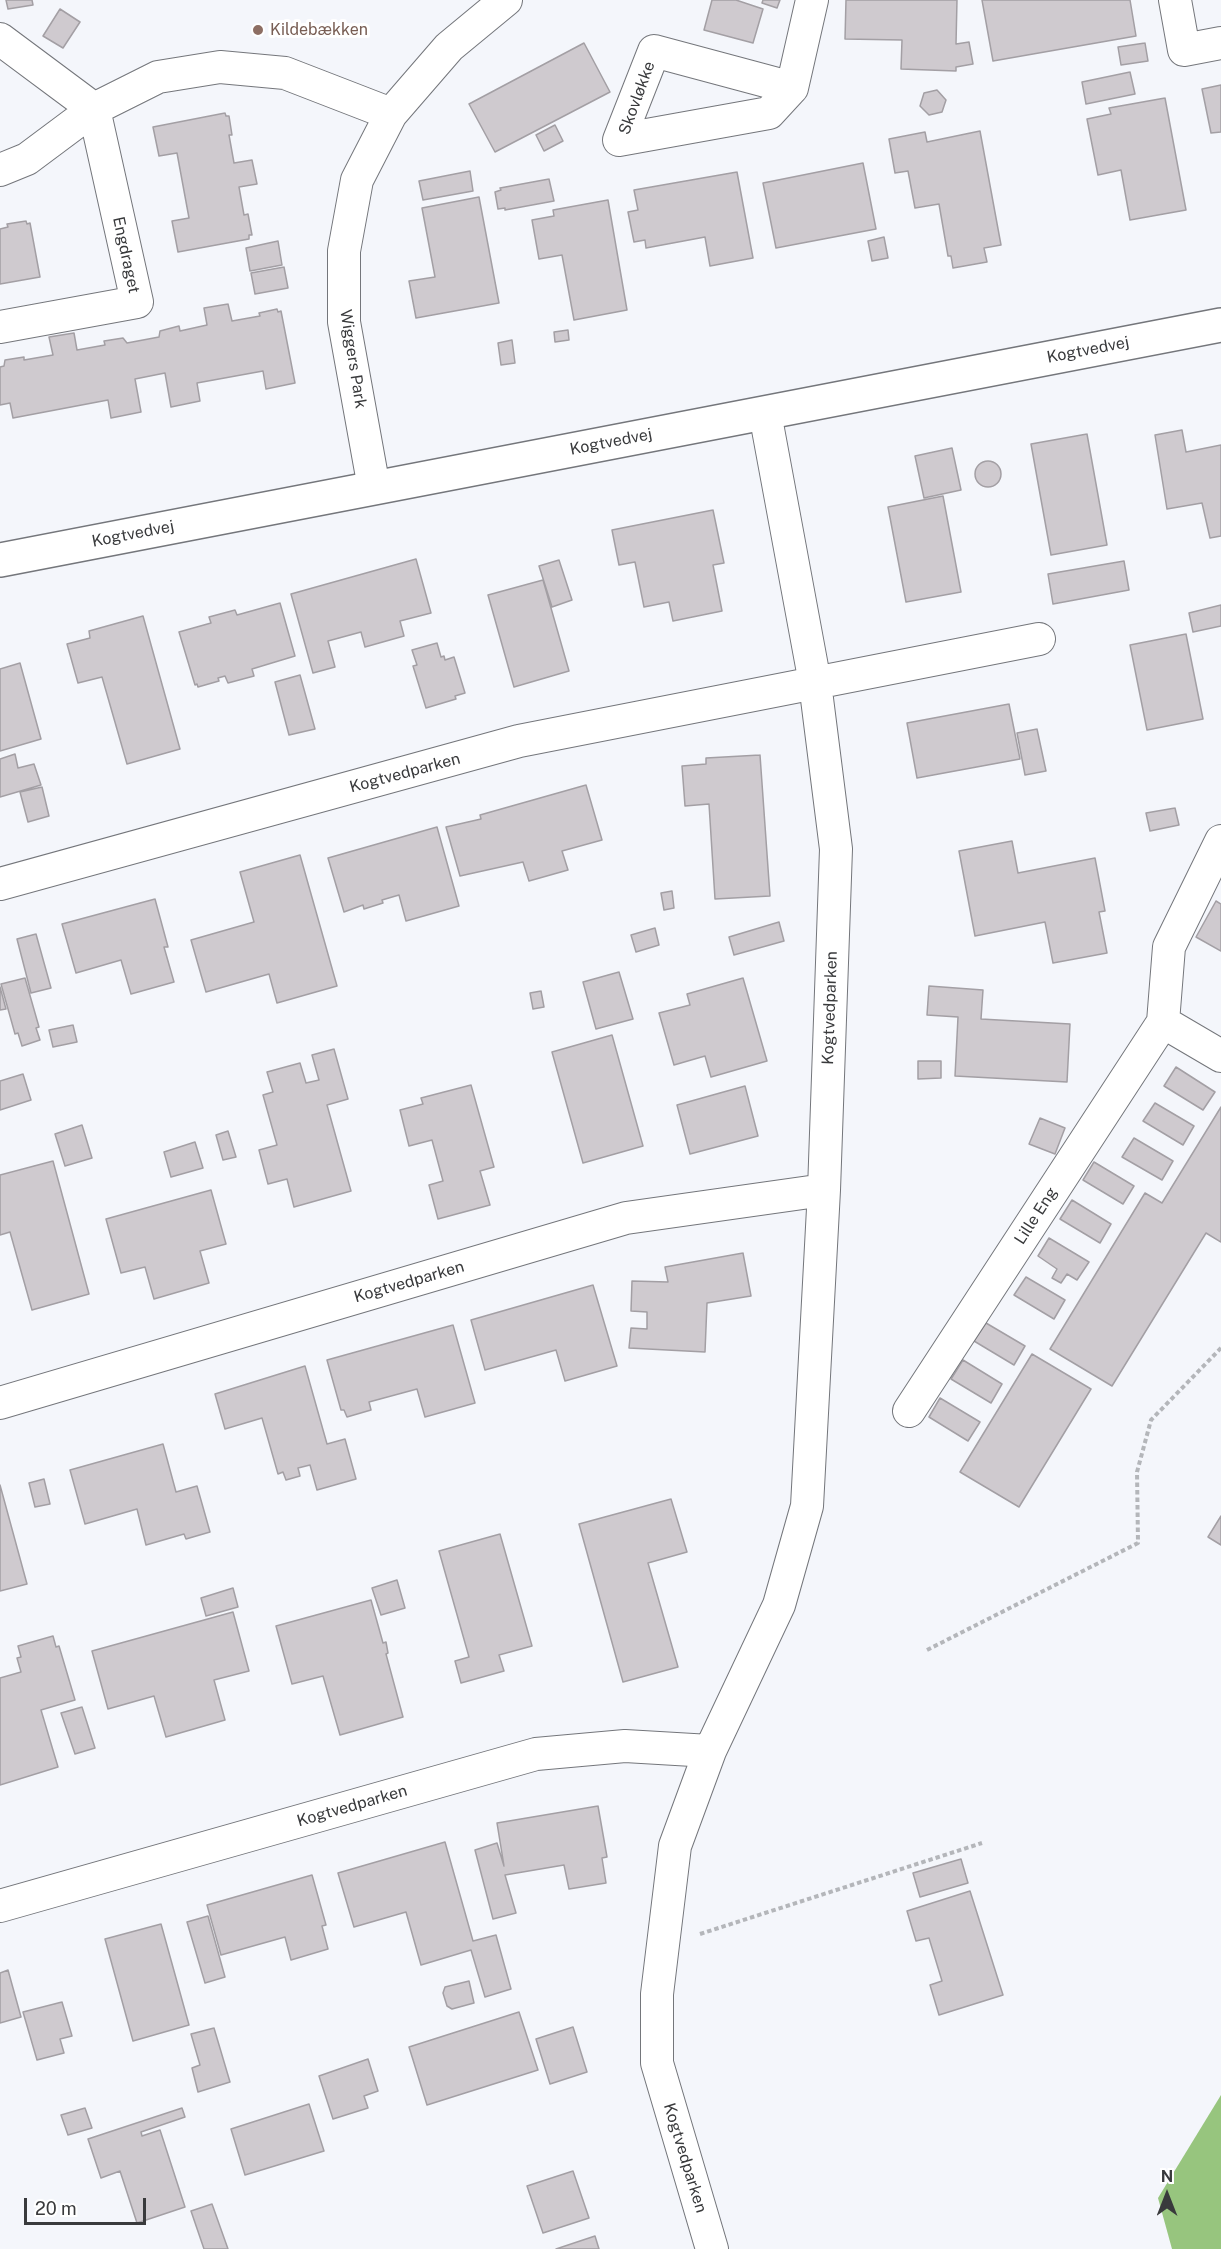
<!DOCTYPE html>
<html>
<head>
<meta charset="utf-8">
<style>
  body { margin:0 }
  #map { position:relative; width:1221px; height:2249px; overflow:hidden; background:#f4f6fb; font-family:"Public Sans",sans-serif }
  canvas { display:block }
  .north { position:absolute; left:1137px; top:2165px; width:60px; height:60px; -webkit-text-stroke:4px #fff; paint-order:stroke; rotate:0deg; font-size:16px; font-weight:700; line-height:24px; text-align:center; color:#393a3c }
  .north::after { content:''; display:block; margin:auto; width:21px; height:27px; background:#393a3c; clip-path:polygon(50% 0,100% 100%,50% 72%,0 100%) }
  .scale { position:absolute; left:24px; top:2198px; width:122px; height:27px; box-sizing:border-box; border:3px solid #393a3c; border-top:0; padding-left:8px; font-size:18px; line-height:21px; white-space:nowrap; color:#393a3c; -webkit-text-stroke:4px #fff; paint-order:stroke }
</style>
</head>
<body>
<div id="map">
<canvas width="1221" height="2249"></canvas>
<div class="north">N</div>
<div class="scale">20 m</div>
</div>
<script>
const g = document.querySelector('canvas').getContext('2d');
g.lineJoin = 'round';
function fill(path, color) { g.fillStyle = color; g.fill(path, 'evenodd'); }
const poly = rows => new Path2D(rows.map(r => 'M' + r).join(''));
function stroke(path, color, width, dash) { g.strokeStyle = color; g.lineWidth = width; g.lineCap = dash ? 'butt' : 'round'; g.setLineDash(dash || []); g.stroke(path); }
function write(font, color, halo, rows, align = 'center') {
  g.font = font + ' "Public Sans",sans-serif'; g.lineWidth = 6; g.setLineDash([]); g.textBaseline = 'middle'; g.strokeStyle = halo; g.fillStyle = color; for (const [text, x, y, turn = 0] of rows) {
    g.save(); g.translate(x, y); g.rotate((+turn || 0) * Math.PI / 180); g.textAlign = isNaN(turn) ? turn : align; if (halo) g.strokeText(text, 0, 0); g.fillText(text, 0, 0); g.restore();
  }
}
fill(poly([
  [1221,2095,1221,2249,1172,2249,1158,2198]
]), '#97c57e');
const building = poly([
  [6,0,32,0,33,5,8,9,6,0],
  [712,0,736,0,763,9,753,43,704,30,712,0],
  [763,0,780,0,777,8,762,3,763,0],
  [846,0,957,0,956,44,969,42,973,64,956,67,956,71,901,69,902,40,845,39,846,0],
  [982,0,1130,0,1136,36,993,61,982,0],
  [60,9,80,22,63,48,43,36,60,9],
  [584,43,610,92,495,152,469,104,584,43],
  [1145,43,1148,61,1121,65,1118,47,1145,43],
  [1130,72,1135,94,1086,104,1082,82,1130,72],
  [1221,85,1221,132,1211,133,1202,89,1221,85],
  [937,90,946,100,942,112,929,115,920,106,924,93,937,90],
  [1165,98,1186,210,1130,220,1121,170,1098,175,1087,119,1111,114,1109,108,1165,98],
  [225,113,226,116,229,116,232,135,229,135,234,163,252,160,257,184,239,187,244,215,248,214,252,235,249,235,249,239,178,252,172,221,189,218,177,153,159,156,153,127,225,113],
  [555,125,563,141,544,151,536,135,555,125],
  [980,131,1001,245,984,248,987,262,953,268,951,256,948,256,939,204,915,208,908,171,895,173,889,139,925,132,927,142,980,131],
  [863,163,876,229,776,248,763,183,863,163],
  [470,171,473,191,423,200,419,181,470,171],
  [737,172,753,258,710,266,705,237,646,248,645,240,634,242,628,212,638,210,634,190,737,172],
  [549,179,554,201,505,210,505,208,498,209,495,192,501,190,500,188,549,179],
  [479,197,499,303,416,318,409,281,435,277,422,208,479,197],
  [608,200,627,310,574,320,562,255,539,259,532,220,554,216,553,210,608,200],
  [26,221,27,224,30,223,40,277,0,284,0,229,8,227,7,224,26,221],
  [884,237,888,258,872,261,868,241,884,237],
  [278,241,282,265,250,271,246,248,278,241],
  [284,267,288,288,255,294,251,273,284,267],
  [228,304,232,321,260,316,259,313,277,309,278,312,281,311,295,383,266,389,263,371,197,383,200,401,171,407,165,373,135,379,141,412,111,418,108,400,13,418,10,403,0,405,0,367,4,366,5,360,24,357,24,360,53,355,49,337,74,333,77,350,105,345,104,341,123,338,127,343,159,337,160,331,179,326,180,331,207,325,204,308,228,304],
  [568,330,569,340,555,342,554,332,568,330],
  [512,340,515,363,501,365,498,343,512,340],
  [1182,430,1186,452,1221,445,1221,536,1210,538,1202,503,1167,509,1155,435,1182,430],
  [1087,434,1107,545,1051,555,1031,444,1087,434],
  [952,448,961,490,924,498,915,456,952,448],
  '975 474a13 13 0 1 1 26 0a13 13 0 1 1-26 0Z',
  [943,496,961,592,906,602,888,507,943,496],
  [713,510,724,563,713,565,722,611,673,621,669,602,644,607,635,562,619,565,612,530,713,510],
  [416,559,431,613,400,621,404,636,365,647,361,632,328,641,335,667,313,673,291,594,416,559],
  [559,560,572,600,552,607,539,566,559,560],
  [1124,561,1129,590,1053,604,1048,574,1124,561],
  [543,580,569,671,514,687,488,595,543,580],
  [280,603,295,656,252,669,254,676,228,683,225,676,218,678,219,681,198,687,197,684,195,685,179,632,211,623,209,617,235,610,237,615,280,603],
  [1221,605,1221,626,1193,632,1189,613,1221,605],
  [143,616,180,749,127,764,102,677,78,683,67,644,90,638,89,631,143,616],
  [1186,634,1203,719,1147,730,1130,645,1186,634],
  [437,643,441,657,444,656,445,660,454,657,465,693,455,696,456,699,426,708,413,666,417,665,412,650,437,643],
  [20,663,41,739,0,751,0,669,20,663],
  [300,675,315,729,289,735,275,682,300,675],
  [1009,704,1020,759,917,778,907,723,1009,704],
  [1037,729,1046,771,1025,775,1017,733,1037,729],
  [15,754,18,768,34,764,41,785,0,797,0,759,15,754],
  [760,755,770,896,715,899,709,804,685,806,682,766,706,764,706,758,760,755],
  [586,785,602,840,562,851,568,870,529,881,523,862,460,876,446,827,481,819,480,815,586,785],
  [42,787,49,816,28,822,20,792,42,787],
  [1175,808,1179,825,1150,831,1146,813,1175,808],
  [437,827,459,906,406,921,399,895,382,900,383,903,364,909,363,905,344,912,328,858,437,827],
  [1012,841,1018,873,1095,858,1105,911,1099,912,1107,953,1053,963,1045,922,975,936,959,851,1012,841],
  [300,855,337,986,277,1003,269,974,206,992,191,940,254,922,240,872,300,855],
  [672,891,674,908,664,910,661,893,672,891],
  [155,899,168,947,164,947,174,982,131,994,121,960,76,973,62,924,155,899],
  [1216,901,1221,904,1221,951,1196,937,1216,901],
  [779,922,784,941,734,955,729,937,779,922],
  [655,928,659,945,636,952,631,935,655,928],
  [36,934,51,988,31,993,17,939,36,934],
  [619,972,633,1019,596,1029,583,982,619,972],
  [25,978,39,1027,36,1028,40,1040,22,1046,18,1033,15,1034,1,984,25,978],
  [743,978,767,1061,711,1077,705,1056,674,1065,659,1013,690,1005,687,994,743,978],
  [929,986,983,990,981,1019,1070,1024,1067,1082,955,1076,958,1017,927,1015,929,986],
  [0,987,6,1009,0,1010,0,987],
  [541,991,544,1007,533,1009,530,993,541,991],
  [73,1025,77,1042,53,1047,49,1030,73,1025],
  [612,1035,643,1146,583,1163,552,1052,612,1035],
  [334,1049,348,1099,327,1105,351,1191,294,1207,287,1179,268,1184,259,1150,277,1145,263,1095,273,1092,267,1072,300,1063,306,1083,319,1080,312,1055,334,1049],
  [918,1061,941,1061,941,1078,918,1079,918,1061],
  [1176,1067,1215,1092,1203,1110,1164,1086,1176,1067],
  [23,1074,31,1100,0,1110,0,1081,23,1074],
  [471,1085,494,1167,480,1171,490,1205,438,1219,429,1185,443,1181,432,1140,409,1146,400,1110,423,1104,421,1098,471,1085],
  [745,1086,758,1136,690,1154,677,1105,745,1086],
  [1155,1103,1194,1126,1183,1145,1143,1121,1155,1103],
  [1221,1107,1221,1242,1206,1233,1112,1386,1050,1349,1145,1193,1162,1203,1221,1107],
  [1040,1118,1065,1128,1055,1154,1029,1144,1040,1118],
  [82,1125,92,1158,65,1166,55,1134,82,1125],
  [228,1131,236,1157,223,1160,216,1135,228,1131],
  [1134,1138,1173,1161,1162,1180,1122,1157,1134,1138],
  [195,1142,203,1168,171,1177,164,1152,195,1142],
  [53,1161,89,1294,32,1310,10,1232,0,1235,0,1175,53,1161],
  [1094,1162,1134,1186,1123,1204,1083,1180,1094,1162],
  [211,1190,226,1244,200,1251,209,1283,154,1299,145,1267,121,1273,106,1219,211,1190],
  [1072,1200,1111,1224,1100,1243,1060,1219,1072,1200],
  [1049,1238,1089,1262,1077,1280,1067,1274,1061,1283,1052,1278,1057,1269,1038,1256,1049,1238],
  [743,1253,751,1296,707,1303,705,1352,629,1348,631,1328,647,1329,647,1312,631,1311,632,1281,668,1282,665,1267,743,1253],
  [1026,1277,1065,1300,1054,1319,1014,1295,1026,1277],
  [593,1285,617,1366,565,1381,556,1350,485,1370,471,1320,593,1285],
  [986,1323,1025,1346,1014,1365,974,1341,986,1323],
  [453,1325,475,1403,425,1417,417,1389,369,1402,371,1410,347,1417,344,1410,341,1410,327,1360,453,1325],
  [1032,1354,1091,1389,1019,1507,960,1472,1032,1354],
  [963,1360,1002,1384,991,1403,951,1379,963,1360],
  [305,1366,327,1444,345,1439,356,1479,317,1490,310,1465,298,1468,300,1476,286,1480,283,1472,278,1474,262,1418,225,1429,215,1394,305,1366],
  [940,1398,980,1422,968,1441,929,1417,940,1398],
  [163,1444,176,1492,197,1486,210,1532,186,1539,184,1534,146,1545,137,1509,85,1524,70,1470,163,1444],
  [44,1479,50,1504,35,1507,29,1483,44,1479],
  [0,1485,27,1584,0,1591,0,1485],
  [671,1499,687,1552,648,1563,678,1667,623,1682,579,1524,671,1499],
  [1221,1516,1221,1545,1208,1537,1221,1516],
  [500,1534,532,1646,499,1655,504,1671,461,1683,455,1661,469,1657,439,1551,500,1534],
  [397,1580,405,1608,381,1615,372,1588,397,1580],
  [233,1588,238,1607,206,1616,201,1598,233,1588],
  [371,1600,383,1643,386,1642,388,1653,386,1654,403,1717,340,1735,323,1676,292,1684,276,1626,371,1600],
  [233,1612,249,1671,214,1680,225,1720,166,1737,154,1696,108,1709,92,1651,233,1612],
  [53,1636,56,1647,59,1646,75,1700,41,1710,58,1767,0,1785,0,1678,21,1672,17,1658,21,1657,18,1646,53,1636],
  [82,1707,95,1748,75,1754,61,1713,82,1707],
  [598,1806,607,1857,602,1858,606,1883,569,1889,564,1865,505,1875,516,1913,493,1919,475,1850,497,1843,504,1866,497,1823,598,1806],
  [445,1842,473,1941,496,1935,511,1989,485,1997,471,1950,421,1965,406,1912,354,1927,338,1873,445,1842],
  [961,1859,968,1883,920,1897,913,1873,961,1859],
  [312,1875,326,1925,322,1926,328,1949,291,1960,285,1937,221,1955,207,1905,312,1875],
  [970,1891,1003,1995,939,2015,930,1985,942,1981,929,1938,916,1941,907,1911,970,1891],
  [208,1916,225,1977,205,1983,187,1922,208,1916],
  [161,1924,189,2025,133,2041,105,1939,161,1924],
  [8,1970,21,2017,0,2023,0,1973,8,1970],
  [469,1981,474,2003,452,2009,447,2006,443,1993,445,1987,469,1981],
  [62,2002,72,2036,60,2039,64,2053,37,2060,23,2012,62,2002],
  [519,2012,538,2070,427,2105,409,2047,519,2012],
  [573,2027,587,2072,550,2084,536,2039,573,2027],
  [214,2028,230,2082,198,2092,192,2068,200,2065,191,2034,214,2028],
  [368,2059,378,2091,364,2096,368,2108,333,2119,319,2076,368,2059],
  [309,2104,324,2151,245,2175,231,2129,309,2104],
  [85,2108,92,2128,68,2135,61,2115,85,2108],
  [182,2108,185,2117,141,2132,142,2136,160,2130,185,2207,137,2223,120,2171,101,2178,88,2139,182,2108],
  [573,2171,589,2218,543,2233,527,2186,573,2171],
  [212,2204,228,2249,204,2249,191,2211,212,2204],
  [595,2236,599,2249,556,2249,595,2236]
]);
fill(building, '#cfcacf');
stroke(building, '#a39fa4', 1.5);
const street = poly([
  [1175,0,1184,50,1221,43],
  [0,39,94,109,137,302,0,327],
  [792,88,654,51,619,140,769,113,792,88,812,0],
  [0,170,27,159,94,109,158,77,220,67,285,73,391,114],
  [374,488,344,322,344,251,357,180,391,114,449,47,506,0],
  [0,884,519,741,1039,639],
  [1163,1022,1221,1056],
  [0,1403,626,1218,824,1190],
  [909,1411,1163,1022,1169,947,1221,841],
  [0,1906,536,1754,625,1746,710,1751],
  [712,2249,657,2063,657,1994,675,1846,710,1751,779,1605,807,1506,824,1190,836,849,815,683,765,413]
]);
const secondary = poly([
  [0,560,1221,325]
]);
stroke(street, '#74767b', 34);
stroke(secondary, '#74767b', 36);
stroke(poly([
  [927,1650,1138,1543,1137,1472,1151,1420,1221,1348],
  [700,1934,982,1843]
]), '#b4b6ba', 4, [4.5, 3]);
stroke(street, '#fff', 32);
stroke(secondary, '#fff', 33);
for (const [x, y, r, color] of [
  [258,30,6,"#8d6e63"]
]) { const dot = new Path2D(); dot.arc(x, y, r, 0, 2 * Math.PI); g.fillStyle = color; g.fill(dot); stroke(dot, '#fff', 2); }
write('16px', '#785e54', '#fff', [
  ["Kildebækken",270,30]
], 'left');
write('16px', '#393a3c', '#fff', [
  ["Skovløkke",637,98,-70],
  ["Engdraget",126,255,78],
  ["Kogtvedvej",1088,350,-11],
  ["Wiggers Park",353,359,81],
  ["Kogtvedvej",611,442,-11],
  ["Kogtvedvej",133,534,-11],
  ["Kogtvedparken",405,773,-15],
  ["Kogtvedparken",830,1008,-88],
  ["Lille Eng",1036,1216,-57],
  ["Kogtvedparken",409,1282,-16],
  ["Kogtvedparken",352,1806,-16],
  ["Kogtvedparken",685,2158,73]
]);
</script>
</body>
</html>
